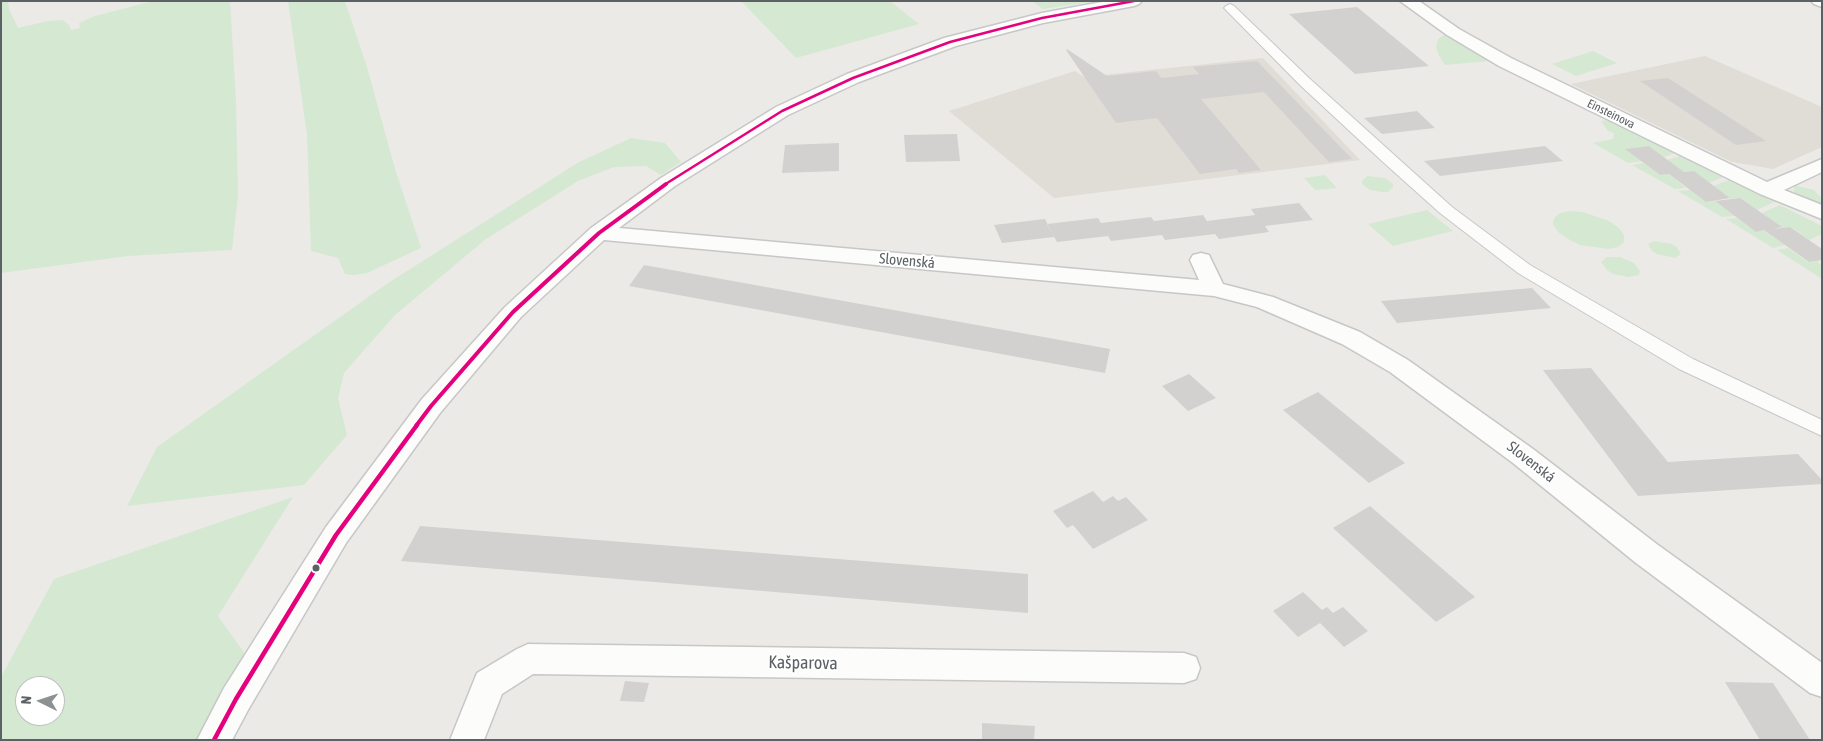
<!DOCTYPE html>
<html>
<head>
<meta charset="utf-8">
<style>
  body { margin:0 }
  #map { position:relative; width:1823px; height:741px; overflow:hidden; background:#eceae7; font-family:"Asap Condensed",sans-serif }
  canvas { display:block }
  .frame { position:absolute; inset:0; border:2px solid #5c6165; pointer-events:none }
  .north { position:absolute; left:15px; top:676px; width:50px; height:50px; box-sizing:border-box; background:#fff; border:1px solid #bec0c1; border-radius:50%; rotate:274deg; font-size:14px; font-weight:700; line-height:20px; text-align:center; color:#5c6165 }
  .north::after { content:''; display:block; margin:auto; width:18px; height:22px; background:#8e9192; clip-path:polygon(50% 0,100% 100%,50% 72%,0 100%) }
</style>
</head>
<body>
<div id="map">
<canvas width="1823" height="741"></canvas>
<div class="frame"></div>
<div class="north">N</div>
</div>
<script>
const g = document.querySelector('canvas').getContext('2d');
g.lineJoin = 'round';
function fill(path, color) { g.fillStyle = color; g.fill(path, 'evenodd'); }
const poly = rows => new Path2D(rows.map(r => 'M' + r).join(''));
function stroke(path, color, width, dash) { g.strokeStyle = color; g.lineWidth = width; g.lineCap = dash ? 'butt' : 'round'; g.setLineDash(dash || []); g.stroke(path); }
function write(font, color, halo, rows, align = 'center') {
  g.font = font + ' "Asap Condensed",sans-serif'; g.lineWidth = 4; g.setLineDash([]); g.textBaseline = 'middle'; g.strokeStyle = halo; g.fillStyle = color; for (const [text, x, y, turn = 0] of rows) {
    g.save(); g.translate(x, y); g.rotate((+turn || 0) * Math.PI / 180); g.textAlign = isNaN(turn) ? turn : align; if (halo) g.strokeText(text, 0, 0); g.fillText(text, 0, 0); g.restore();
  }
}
fill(poly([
  [1705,56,1822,107,1822,147,1773,169,1732,162,1571,84],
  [1263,58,1360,160,1054,198,949,111,1075,71,1084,77]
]), '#e0dcd6');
fill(poly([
  [1,1,8,1,9,9,18,28,48,21,63,20,69,25,71,30,80,28,79,23,95,16,153,1,230,1,236,101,238,195,232,250,128,256,1,273],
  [288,1,345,1,367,67,395,169,421,248,367,273,353,275,345,274,338,258,311,251,307,135],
  [741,1,890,1,919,24,796,58],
  [1032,1,1097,1,1043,9],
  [1445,34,1490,61,1445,65,1439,56,1436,47,1438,39],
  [1593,51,1617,63,1576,76,1552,64],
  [1609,120,1675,153,1664,157,1649,146,1626,149,1642,161,1628,163,1593,143,1613,139,1614,133,1608,131,1601,121],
  [631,138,665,143,681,162,661,175,646,166,614,167,578,181,486,239,395,315,344,373,338,398,347,435,304,485,127,506,157,447,388,283,579,162],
  [1680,156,1723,177,1709,183,1694,171,1684,172,1667,160],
  [1644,163,1660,175,1669,174,1686,188,1675,189,1632,165],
  [1325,175,1337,188,1315,190,1304,178],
  [1367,176,1385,178,1393,184,1393,187,1388,192,1382,192,1370,190,1362,184,1362,181],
  [1729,180,1774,202,1757,210,1740,198,1731,199,1713,186],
  [1794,185,1814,190,1822,199,1822,212,1802,201,1794,191],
  [1690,190,1706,202,1715,201,1735,216,1722,217,1678,191],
  [1780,205,1822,226,1822,234,1809,240,1791,227,1782,228,1762,213],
  [1427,210,1453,231,1393,246,1368,224],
  [1570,211,1583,212,1609,221,1619,228,1624,235,1624,242,1618,247,1608,249,1580,245,1568,239,1558,232,1553,224,1554,218,1560,213],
  [1737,218,1756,232,1764,230,1785,245,1773,248,1726,219],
  [1654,241,1672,244,1677,247,1681,254,1675,258,1657,254,1652,251,1648,244],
  [1788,248,1808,262,1817,261,1822,265,1822,279,1777,250],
  [1607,257,1620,257,1634,263,1640,271,1639,275,1628,277,1613,274,1607,270,1601,262],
  [293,497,218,616,245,654,197,740,1,740,1,677,54,579],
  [25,686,55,686,55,716,25,716]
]), '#d5e8d2');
fill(poly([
  [1357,7,1429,66,1355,74,1289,14],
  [1067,49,1107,76,1156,71,1161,78,1199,74,1193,67,1257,61,1352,159,1329,162,1264,92,1201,99,1261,170,1239,173,1236,169,1200,174,1157,118,1116,123,1066,50],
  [1668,78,1766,141,1736,145,1640,81],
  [1417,111,1435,128,1382,134,1364,118],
  [957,134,960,161,906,162,904,135],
  [839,143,839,171,782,173,785,145],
  [1545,146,1563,161,1440,176,1424,161],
  [1649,146,1684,172,1694,171,1730,198,1706,202,1669,174,1660,175,1625,149],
  [1740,198,1782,227,1773,229,1790,227,1822,249,1822,260,1809,262,1764,230,1756,232,1715,201],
  [1299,203,1313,220,1265,226,1269,232,1219,239,1215,234,1165,240,1162,235,1111,241,1108,236,1057,242,1047,224,1098,218,1108,235,1101,223,1151,217,1154,221,1203,215,1210,226,1207,221,1255,215,1251,209],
  [1045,219,1054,237,1002,243,994,225],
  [644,265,1110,349,1105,373,629,286],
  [1532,288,1551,308,1397,323,1381,301],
  [1591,368,1668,462,1798,454,1822,480,1822,484,1638,496,1543,370],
  [1189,374,1216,398,1188,411,1162,386],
  [1318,392,1405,463,1369,483,1283,410],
  [1093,491,1103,502,1113,496,1118,501,1126,497,1148,520,1093,549,1073,525,1067,528,1053,511],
  [1370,506,1475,597,1436,622,1333,528],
  [420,526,1028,574,1028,613,401,561],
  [1303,592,1322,610,1327,607,1333,613,1343,607,1368,631,1344,647,1320,623,1298,637,1273,611],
  [625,681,649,683,644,702,620,701],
  [1725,682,1773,683,1810,740,1760,740],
  [982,723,1035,726,1034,740,982,740]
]), '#d3d1cf');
const pedestrian = poly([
  [1230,4,1234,6,1310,79,1452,207,1530,265,1693,359,1822,420,1822,436,1679,369,1518,273,1440,213,1383,162,1300,85,1226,10,1224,8,1226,6,1230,4]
]);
const minor = poly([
  [1107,1,1142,1,1139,4,1134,6,1043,23,956,46,859,82,788,115,675,186,619,228,1199,280,1190,260,1193,255,1201,253,1209,255,1223,284,1273,297,1360,332,1408,360,1533,449,1658,545,1822,663,1822,697,1810,693,1636,563,1513,463,1390,372,1342,344,1257,307,1214,296,604,240,521,317,440,413,346,543,248,710,232,740,197,740,224,688,326,527,422,399,505,307,591,228,661,178,776,107,847,74,944,38,1042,13,1107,1],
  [1400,1,1419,1,1459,29,1511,58,1767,182,1822,159,1822,172,1784,190,1822,205,1822,219,1760,194,1499,66,1447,35,1400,1],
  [1811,1,1822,1,1822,7,1814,4,1811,1],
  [528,644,1184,653,1196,657,1200,668,1196,679,1184,683,533,674,502,694,484,740,450,740,477,673,517,649,528,644]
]);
stroke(pedestrian, '#c7c7c8', 2);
stroke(minor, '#c7c7c8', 3);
fill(pedestrian, '#fcfcfb');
fill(minor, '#fcfcfb');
stroke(poly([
  [664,185,782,111,853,78,950,42,1042,18,1134,1]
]), '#e5007d', 2.5);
stroke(poly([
  [416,426,431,406,513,312,599,233,666,184]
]), '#e5007d', 4);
stroke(poly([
  [214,740,236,699,336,535,417,425]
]), '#e5007d', 4.5);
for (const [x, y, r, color] of [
  [316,568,4.5,"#5c6165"]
]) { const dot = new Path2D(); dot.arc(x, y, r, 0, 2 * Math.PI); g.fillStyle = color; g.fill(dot); stroke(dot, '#fff', 2); }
write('12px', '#5c6165', '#fff', [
  ["Einsteinova",1611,114,26]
]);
write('15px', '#5c6165', '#fff', [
  ["Slovenská",907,261,5],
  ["Slovenská",1531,462,38]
]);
write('18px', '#5c6165', '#fff', [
  ["Kašparova",803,663,1]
]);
</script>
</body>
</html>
